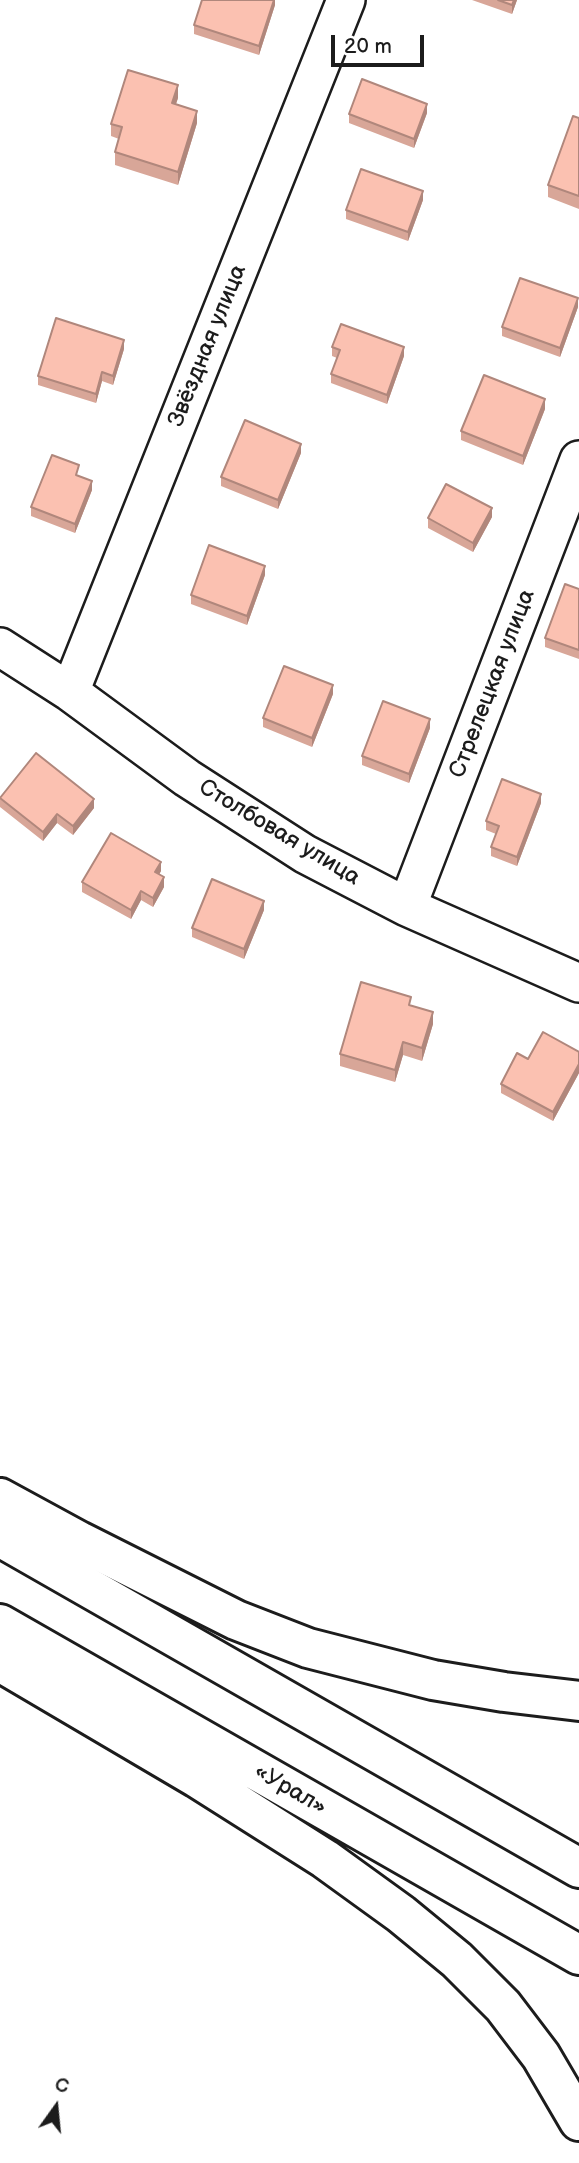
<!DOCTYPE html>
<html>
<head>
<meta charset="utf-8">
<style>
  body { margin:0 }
  #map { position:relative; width:579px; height:2163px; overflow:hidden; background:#fff; font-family:"Balsamiq Sans",sans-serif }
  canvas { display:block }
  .north { position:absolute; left:21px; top:2072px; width:70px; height:70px; -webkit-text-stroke:5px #fff; paint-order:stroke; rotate:15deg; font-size:19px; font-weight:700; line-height:28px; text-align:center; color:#1c1c1c }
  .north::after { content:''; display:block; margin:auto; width:24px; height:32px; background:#1c1c1c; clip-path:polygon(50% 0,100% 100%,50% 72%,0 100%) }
  .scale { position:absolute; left:331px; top:35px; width:93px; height:32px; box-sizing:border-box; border:4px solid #1c1c1c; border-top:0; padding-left:9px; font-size:21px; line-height:24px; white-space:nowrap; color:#1c1c1c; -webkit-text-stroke:5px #fff; paint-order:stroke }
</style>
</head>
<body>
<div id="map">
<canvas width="579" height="2163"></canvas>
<div class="north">С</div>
<div class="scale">20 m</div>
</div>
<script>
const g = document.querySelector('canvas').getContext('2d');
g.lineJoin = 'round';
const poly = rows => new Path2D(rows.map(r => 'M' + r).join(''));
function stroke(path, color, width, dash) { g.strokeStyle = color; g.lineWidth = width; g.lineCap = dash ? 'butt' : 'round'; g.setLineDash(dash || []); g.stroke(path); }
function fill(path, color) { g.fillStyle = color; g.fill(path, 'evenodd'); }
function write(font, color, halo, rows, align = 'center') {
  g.font = font + ' "Balsamiq Sans",sans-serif'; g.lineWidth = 5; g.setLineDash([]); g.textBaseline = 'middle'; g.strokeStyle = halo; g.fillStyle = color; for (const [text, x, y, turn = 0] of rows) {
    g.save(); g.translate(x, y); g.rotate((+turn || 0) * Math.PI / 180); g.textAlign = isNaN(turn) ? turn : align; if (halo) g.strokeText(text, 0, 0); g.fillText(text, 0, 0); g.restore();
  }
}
const minor = poly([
  [0,647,70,692,187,778,305,854,407,907,579,983],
  [70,692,346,0],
  [407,907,579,460]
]);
const primary = poly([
  [0,1498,79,1541,236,1620,308,1648,433,1680,504,1692,579,1701]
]);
const trunk = poly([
  [0,1537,579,1868],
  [0,1624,579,1955],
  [0,1662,197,1778,325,1859,401,1914,457,1960,503,2006,541,2056,579,2121]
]);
stroke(minor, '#1c1c1c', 42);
stroke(primary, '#1c1c1c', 44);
stroke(trunk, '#1c1c1c', 44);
stroke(minor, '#fff', 37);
stroke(primary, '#fff', 38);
stroke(trunk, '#fff', 38);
fill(poly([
  [275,0,275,5,259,55,194,34,194,25],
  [472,0,517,0,512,14],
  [178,98,176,104,197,123,178,185,115,165,115,152,119,139,111,136,111,124],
  [427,113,414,148,349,123,349,114],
  [579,118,579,209,548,197,548,185],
  [423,200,408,241,346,219,346,210],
  [578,307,560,357,502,336,502,327],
  [332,347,404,356,387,404,331,383,331,374,337,358,332,356],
  [124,349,113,385,102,381,96,403,38,385,38,376],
  [545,409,523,465,461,440,461,431],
  [301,453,278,509,221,486,221,477],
  [79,475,79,476,92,490,75,533,31,516,31,507],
  [492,517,473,552,428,528,428,518],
  [265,575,247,625,191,604,191,595],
  [579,589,579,659,545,647,545,638],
  [333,694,312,747,263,727,263,718],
  [430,728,409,783,362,765,362,756],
  [0,798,94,808,73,835,57,823,43,841,0,807],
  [541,803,517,866,491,856,491,847,496,834,486,830,486,821],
  [161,871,159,875,164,887,153,907,141,900,131,919,82,892,82,882],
  [264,910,244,959,192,937,192,928],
  [411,1006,433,1024,422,1061,403,1055,395,1082,340,1066,340,1054],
  [579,1052,579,1073,553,1121,501,1093,501,1084,528,1059]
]), '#d8a698');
fill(poly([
  [274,0,275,0,275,5,259,55,259,46],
  [514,0,517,0,512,14,512,5],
  [178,85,178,98,172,115,172,103],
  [427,104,427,113,414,148,414,139],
  [197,111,197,123,178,185,178,172],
  [423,191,423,200,408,241,408,232],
  [578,298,578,307,560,357,560,348],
  [124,340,124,349,113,385,113,376],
  [404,347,404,356,387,404,387,395],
  [102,372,102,381,96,403,96,394],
  [545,399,545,409,523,465,523,456],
  [301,444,301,453,278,509,278,500],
  [92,481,92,490,75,533,75,524],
  [492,508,492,517,473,552,473,543],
  [265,566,265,575,247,625,247,616],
  [333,685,333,694,312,747,312,738],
  [430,719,430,728,409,783,409,774],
  [541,794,541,803,517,866,517,857],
  [94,799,94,808,73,835,73,826],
  [57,814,57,823,43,841,43,832],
  [161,862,161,871,155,881,155,872],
  [164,877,164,887,153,907,153,898],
  [141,891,141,900,131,919,131,910],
  [264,901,264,910,244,959,244,949],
  [433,1012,433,1024,422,1061,422,1048],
  [403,1042,403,1055,395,1082,395,1070],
  [579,1064,579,1073,553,1121,553,1112]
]), '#b0877c');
const building = poly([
  [202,0,274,0,259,46,194,25,202,0],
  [498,0,514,0,512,5,498,0],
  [128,70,178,85,172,103,197,111,178,172,115,152,122,127,111,124,128,70],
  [362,79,427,104,414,139,349,114,362,79],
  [573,116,579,118,579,196,548,185,573,116],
  [361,169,423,191,408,232,346,210,361,169],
  [520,278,578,298,560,348,502,327,520,278],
  [56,318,124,340,113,376,102,372,96,394,38,376,56,318],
  [341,324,404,347,387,395,331,374,340,350,332,347,341,324],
  [484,375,545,399,523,456,461,431,484,375],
  [245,420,301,444,278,500,221,477,245,420],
  [52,455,79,465,76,475,92,481,75,524,31,507,52,455],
  [446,484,492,508,473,543,428,518,446,484],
  [209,545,265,566,247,616,191,595,209,545],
  [565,584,579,589,579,650,545,638,565,584],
  [284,666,333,685,312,738,263,718,284,666],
  [383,701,430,719,409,774,362,756,383,701],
  [36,753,94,799,73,826,57,814,43,832,0,798,36,753],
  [502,779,541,794,517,857,491,847,499,826,486,821,502,779],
  [111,833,161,862,155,872,164,877,153,898,141,891,131,910,82,882,111,833],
  [212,879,264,901,244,949,192,928,212,879],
  [361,982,411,997,409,1005,433,1012,422,1048,403,1042,395,1070,340,1054,361,982],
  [543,1032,579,1052,579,1064,553,1112,501,1084,517,1053,528,1059,543,1032]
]);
fill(building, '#fbc1b1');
stroke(building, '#b0877c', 2);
write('23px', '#1c1c1c', '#fff', [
  ["Звёздная улица",208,346,-68],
  ["Стрелецкая улица",493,684,-69],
  ["Столбовая улица",279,833,31],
  ["«Урал»",290,1790,30]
]);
</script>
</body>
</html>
